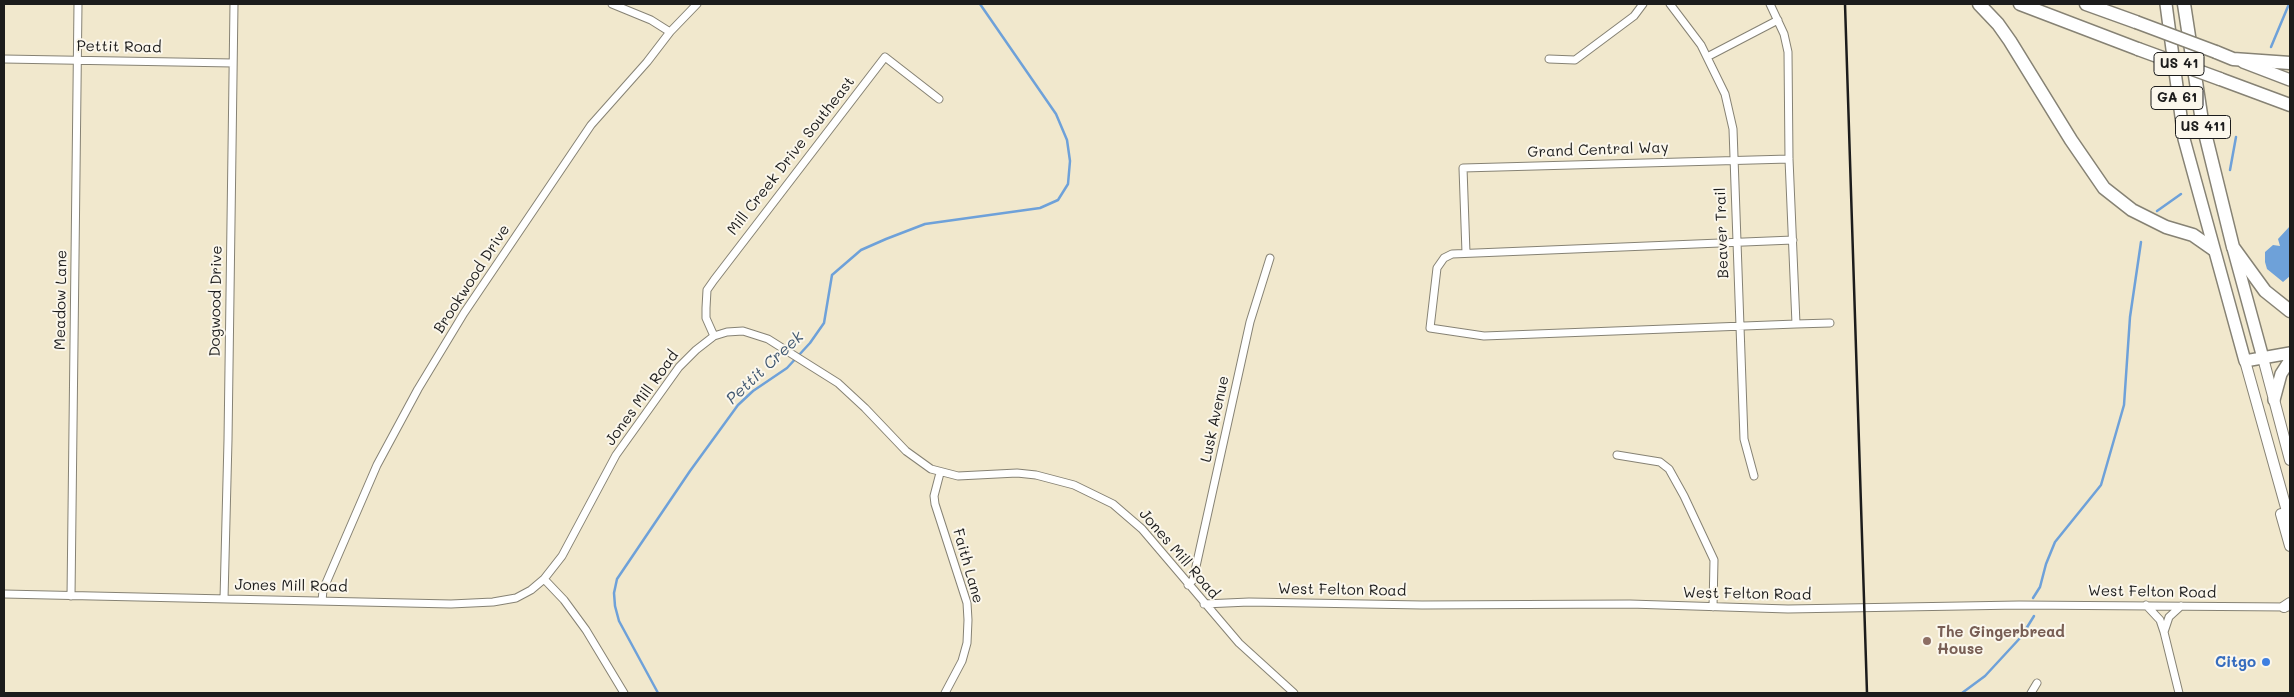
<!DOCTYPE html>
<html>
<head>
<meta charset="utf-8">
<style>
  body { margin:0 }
  #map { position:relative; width:2294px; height:697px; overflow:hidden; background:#f1e8cd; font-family:Mali,sans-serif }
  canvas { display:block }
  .frame { position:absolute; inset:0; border:5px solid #1c1c1c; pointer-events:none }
</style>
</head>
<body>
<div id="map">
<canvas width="2294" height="697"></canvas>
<div class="frame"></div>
</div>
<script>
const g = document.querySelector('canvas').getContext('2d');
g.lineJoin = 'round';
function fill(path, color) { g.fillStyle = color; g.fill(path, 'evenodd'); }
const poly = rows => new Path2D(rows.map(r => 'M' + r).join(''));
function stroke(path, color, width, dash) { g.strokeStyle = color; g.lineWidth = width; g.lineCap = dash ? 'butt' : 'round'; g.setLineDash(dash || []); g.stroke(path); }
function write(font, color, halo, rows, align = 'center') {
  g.font = font + ' Mali,sans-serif'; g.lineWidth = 4; g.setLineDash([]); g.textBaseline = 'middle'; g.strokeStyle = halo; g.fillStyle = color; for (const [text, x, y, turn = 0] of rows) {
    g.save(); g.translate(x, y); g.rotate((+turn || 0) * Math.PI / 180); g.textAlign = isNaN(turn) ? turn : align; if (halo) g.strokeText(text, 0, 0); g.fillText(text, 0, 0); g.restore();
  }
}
fill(poly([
  [2290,226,2290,276,2283,282,2267,269,2265,262,2265,252,2273,245,2280,246,2278,239]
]), '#6ea1d9');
stroke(poly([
  [2271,47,2289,4],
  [2230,170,2236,137],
  [2157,211,2181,194],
  [2033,598,2040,587,2046,564,2055,542,2101,485,2124,405,2130,317,2141,242],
  [658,693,619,621,615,606,614,593,617,579,690,471,738,405,753,391,787,368,810,343,824,323,832,275,861,250,886,239,925,224,1040,208,1058,200,1068,184,1070,161,1067,140,1056,114,980,4],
  [1962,693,1985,676,2021,637,2034,616]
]), '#6ea1d9', 2.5);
const street = poly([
  [612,4,651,20,670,32],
  [1670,4,1701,45,1725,94,1733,129,1744,439,1754,476],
  [1770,4,1784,34,1788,52,1789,159,1796,324,1484,336,1430,328,1437,268,1444,258,1452,254,1793,240],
  [1707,57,1778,20],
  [4,59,233,63],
  [1549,59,1575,60,1634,16,1643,4],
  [1466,253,1463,168,1789,159],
  [1796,324,1830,323],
  [714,336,706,318,706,308,707,290,714,280,885,57,939,99],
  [1617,455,1660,462,1669,469,1684,496,1714,560,1713,607],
  [940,473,934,496,935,504,967,603,968,620,967,643,962,661,945,693],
  [544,579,564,600,586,630,624,693],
  [1188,585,1193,580,1250,322,1270,258],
  [4,594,451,604,493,602,516,598,531,590,544,579,562,556,616,455,679,367,696,350,714,336,727,332,743,331,768,339,838,383,865,408,906,451,931,469,958,476,1017,473,1036,475,1074,485,1113,504,1142,529,1239,643,1294,693],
  [71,596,78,4],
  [224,599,228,440,234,4],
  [322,601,323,590,377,465,418,389,464,313,591,125,647,62,670,32,697,4],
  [1204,604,1249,602,1422,605,1630,604,1788,609,2019,605,2288,607],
  [2146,605,2160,620,2164,632,2169,617,2181,606],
  [2164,632,2179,693],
  [2031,693,2037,683]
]);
const secondary = poly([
  [2263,358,2290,460],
  [2245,361,2290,522],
  [2281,514,2290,546],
  [2284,607,2290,603]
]);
const primary = poly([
  [2166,4,2184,139,2245,361,2290,353],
  [2243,62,2290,80],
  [2233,248,2263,358],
  [2274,400,2281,374,2290,360]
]);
const highway = poly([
  [1979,4,1998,24,2010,41,2071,140,2104,188,2132,210,2166,227,2193,235,2213,249],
  [2020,4,2138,49],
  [2086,4,2136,22],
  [2184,4,2202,121,2233,247,2265,291,2290,311],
  [2216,52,2233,59,2290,63],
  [2220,79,2290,105]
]);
stroke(street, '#868274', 9);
stroke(secondary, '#868274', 12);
stroke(primary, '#868274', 14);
stroke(highway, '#868274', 15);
stroke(street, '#fff', 7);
stroke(secondary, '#fff', 10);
stroke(primary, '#fff', 11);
stroke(highway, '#fff', 12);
stroke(poly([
  [1845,4,1867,693]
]), '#1c1c1c', 2.5);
const highwayBridge = poly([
  [2136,22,2216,52],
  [2138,49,2220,79]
]);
stroke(highwayBridge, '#868274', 15, []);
stroke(highwayBridge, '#fff', 12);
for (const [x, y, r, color] of [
  [1927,641,5,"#8d6e63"],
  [2266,662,5,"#3f7fe0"]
]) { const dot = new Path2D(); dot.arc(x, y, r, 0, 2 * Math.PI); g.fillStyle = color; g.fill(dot); stroke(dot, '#fbf7ec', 2); }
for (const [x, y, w] of [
  [2179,64,50],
  [2177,98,52],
  [2203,127,55]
]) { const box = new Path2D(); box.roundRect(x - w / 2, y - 11.5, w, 23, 4); g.fillStyle = '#fbf7ec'; g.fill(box); stroke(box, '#1c1c1c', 1); }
write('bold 14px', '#1c1c1c', null, [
  ["US 41",2179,64],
  ["GA 61",2177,98],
  ["US 411",2203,127]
]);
write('15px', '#1c1c1c', '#fbf7ec', [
  ["Pettit Road",119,47,1],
  ["Grand Central Way",1598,150,-2],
  ["Mill Creek Drive Southeast",791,156,-52],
  ["Beaver Trail",1722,233,-92],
  ["Brookwood Drive",472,279,-57],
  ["Meadow Lane",61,300,-89],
  ["Dogwood Drive",216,301,-89],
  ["Jones Mill Road",642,398,-54],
  ["Lusk Avenue",1215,419,-78],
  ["Jones Mill Road",1179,554,49],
  ["Faith Lane",968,566,74],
  ["Jones Mill Road",291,586,1],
  ["West Felton Road",1342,590,1],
  ["West Felton Road",2152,592,1],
  ["West Felton Road",1747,594,1]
]);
write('bold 15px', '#785e54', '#fbf7ec', [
  ["The Gingerbread",1937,632],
  ["House",1937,649]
], 'left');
write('bold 15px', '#366cbe', '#fbf7ec', [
  ["Citgo",2256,662]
], 'right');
write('italic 16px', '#415871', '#fbf7ec', [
  ["Pettit Creek",765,368,-43]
]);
</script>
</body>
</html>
